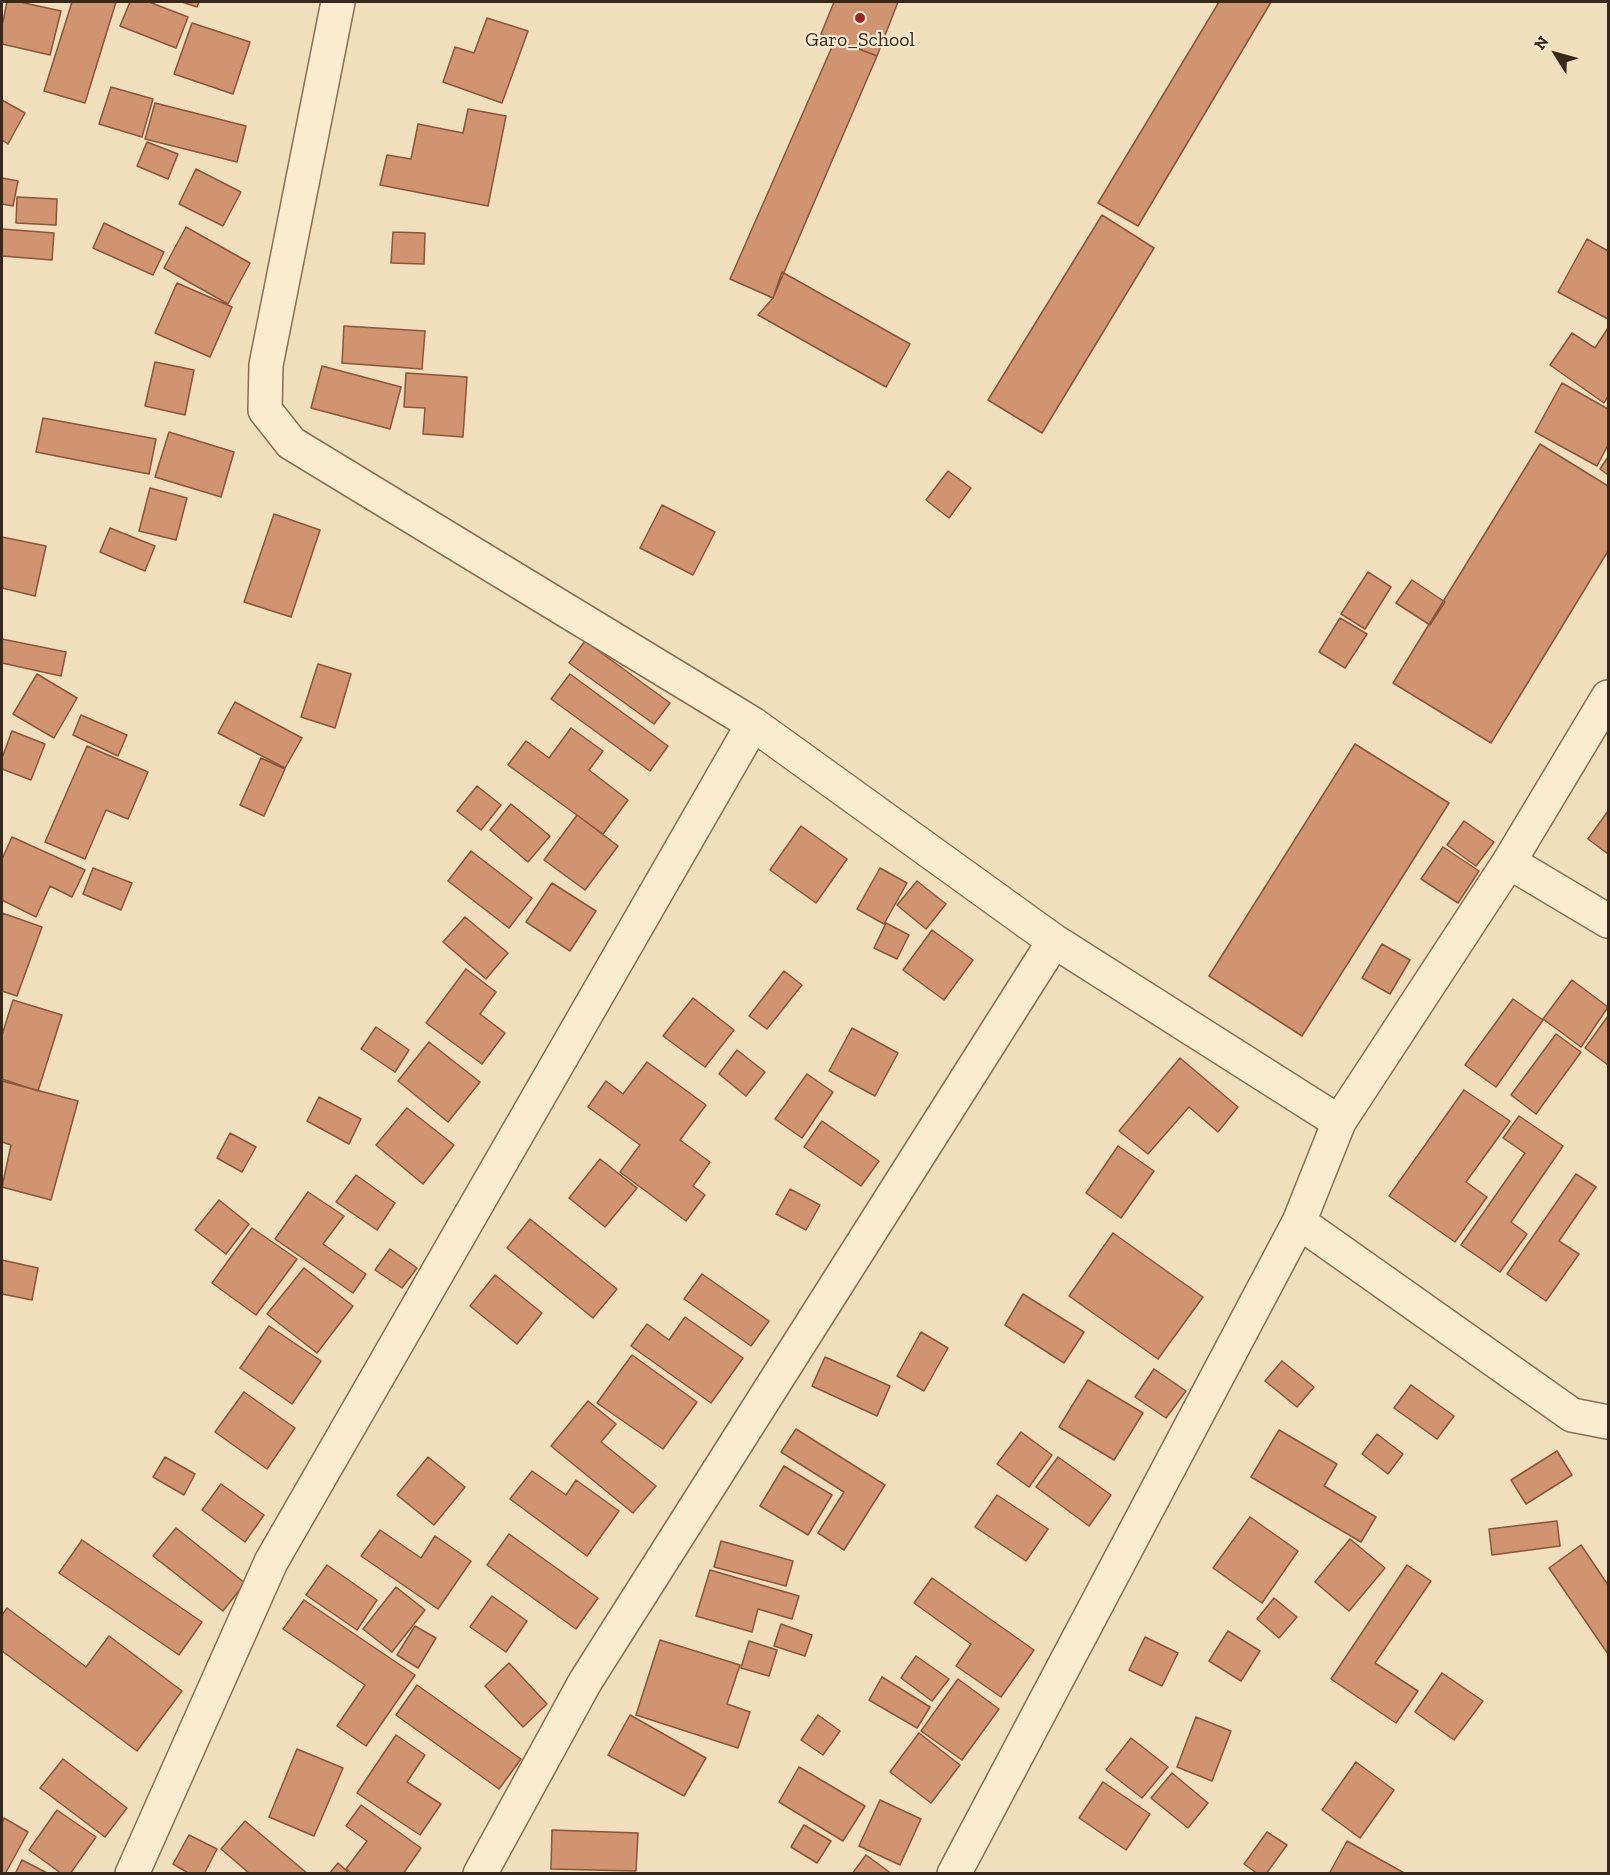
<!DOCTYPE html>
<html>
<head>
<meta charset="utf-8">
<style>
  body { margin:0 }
  #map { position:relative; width:1610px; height:1875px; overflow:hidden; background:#f0debd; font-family:"Zilla Slab",serif }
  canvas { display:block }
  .frame { position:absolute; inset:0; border:3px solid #38271b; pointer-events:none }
  .north { position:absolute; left:1526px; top:24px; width:60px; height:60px; -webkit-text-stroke:4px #f7e9cd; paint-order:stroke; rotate:307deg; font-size:16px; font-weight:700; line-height:24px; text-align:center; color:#38271b }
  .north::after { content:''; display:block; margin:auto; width:21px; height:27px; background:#38271b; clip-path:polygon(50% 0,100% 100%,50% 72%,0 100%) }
</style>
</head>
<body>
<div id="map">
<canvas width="1610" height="1875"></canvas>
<div class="frame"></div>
<div class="north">N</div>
</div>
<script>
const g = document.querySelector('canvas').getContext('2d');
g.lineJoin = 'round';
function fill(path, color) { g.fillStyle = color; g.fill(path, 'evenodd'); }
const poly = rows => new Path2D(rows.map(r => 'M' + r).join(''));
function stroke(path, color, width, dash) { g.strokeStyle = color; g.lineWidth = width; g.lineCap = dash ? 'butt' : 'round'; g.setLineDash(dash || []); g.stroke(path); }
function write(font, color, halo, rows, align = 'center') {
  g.font = font + ' "Zilla Slab",serif'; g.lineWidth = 4.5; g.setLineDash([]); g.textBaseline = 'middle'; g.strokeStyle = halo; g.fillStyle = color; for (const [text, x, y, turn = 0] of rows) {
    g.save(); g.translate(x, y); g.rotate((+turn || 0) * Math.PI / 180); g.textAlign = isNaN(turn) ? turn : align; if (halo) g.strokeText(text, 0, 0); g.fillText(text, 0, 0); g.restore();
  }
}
const building = poly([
  [7,2,20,2,61,11,50,55,2,44,2,26,7,2],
  [72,2,116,2,85,103,44,91,72,2],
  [130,2,149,2,188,17,176,48,120,26,130,2],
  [182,2,199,2,197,7,182,2],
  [834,2,898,2,877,56,821,34,834,2],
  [1219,2,1271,2,1138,226,1098,203,1219,2],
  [487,18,528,31,502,103,443,82,455,47,474,53,487,18],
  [192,23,250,42,233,94,174,74,192,23],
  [835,40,877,56,773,298,730,279,835,40],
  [111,87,153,99,142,137,99,124,111,87],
  [2,100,25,113,8,144,2,140,2,100],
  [155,103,246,126,237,162,145,139,155,103],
  [468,109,506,116,488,206,380,185,387,155,411,159,418,124,463,133,468,109],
  [147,142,178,154,168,179,137,166,147,142],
  [196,169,241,192,223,226,179,204,196,169],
  [2,178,18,181,13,206,2,204,2,178],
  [17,197,57,199,56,225,16,223,17,197],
  [1102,215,1154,248,1042,433,988,400,1102,215],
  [104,223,164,252,153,275,93,248,104,223],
  [186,227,250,263,228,304,164,268,186,227],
  [2,229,54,233,52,260,2,256,2,229],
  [393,232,425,233,424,264,391,263,393,232],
  [1587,239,1608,251,1608,319,1558,292,1587,239],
  [782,272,910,344,886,387,758,315,773,298,782,272],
  [177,283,232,307,210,357,155,333,177,283],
  [344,326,425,331,422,369,342,363,344,326],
  [1608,328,1608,396,1604,403,1550,365,1572,333,1595,348,1608,328],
  [155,362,194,370,185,415,145,406,155,362],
  [322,366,401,387,390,429,311,408,322,366],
  [406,373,467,377,463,437,423,434,425,408,404,407,406,373],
  [1562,383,1608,409,1608,445,1597,466,1535,432,1562,383],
  [43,418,156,439,149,474,36,452,43,418],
  [169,432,234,452,221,497,155,477,169,432],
  [1540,444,1608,486,1608,551,1491,743,1393,683,1540,444],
  [1608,457,1608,475,1600,469,1608,457],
  [948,471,971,488,949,518,926,500,948,471],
  [150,488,187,498,176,540,139,531,150,488],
  [662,505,715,532,693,575,640,548,662,505],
  [274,514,320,530,291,617,244,602,274,514],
  [110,528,155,546,145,571,100,552,110,528],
  [2,537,46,546,35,596,2,588,2,537],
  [1368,572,1391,587,1365,629,1341,614,1368,572],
  [1412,580,1445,602,1430,625,1396,603,1412,580],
  [1340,618,1367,634,1345,668,1319,652,1340,618],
  [2,639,66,652,61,676,2,663,2,639],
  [585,641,670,703,654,724,569,663,585,641],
  [318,664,351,674,335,728,301,717,318,664],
  [37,674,77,698,54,738,13,714,37,674],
  [570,674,668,746,650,771,551,699,570,674],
  [235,702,302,738,285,768,218,733,235,702],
  [81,715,127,735,118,756,73,735,81,715],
  [571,728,603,751,589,770,628,800,603,834,508,765,526,741,549,758,571,728],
  [12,731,45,744,31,780,2,769,2,758,12,731],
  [1355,744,1449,803,1302,1036,1209,976,1355,744],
  [87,746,148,772,128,819,106,810,85,859,45,842,87,746],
  [261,758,285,769,264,816,240,805,261,758],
  [477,786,501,805,481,830,457,811,477,786],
  [511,804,550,836,528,862,490,830,511,804],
  [1608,811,1608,854,1588,839,1608,811],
  [577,815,618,846,585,890,544,860,577,815],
  [1464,821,1494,842,1476,866,1447,845,1464,821],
  [801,826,847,859,816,903,770,870,801,826],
  [12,837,85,870,72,897,50,886,36,917,2,900,2,859,12,837],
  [1443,847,1479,871,1458,903,1421,879,1443,847],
  [471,851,532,898,509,928,448,881,471,851],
  [93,868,132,883,121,910,83,894,93,868],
  [880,868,907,883,884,924,857,909,880,868],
  [917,881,946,904,926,929,897,905,917,881],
  [552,883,596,911,570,951,526,922,552,883],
  [2,913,42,927,17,996,2,991,2,913],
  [465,917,508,953,486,979,443,942,465,917],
  [886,923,909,935,897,959,874,948,886,923],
  [932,930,973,960,944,1000,903,970,932,930],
  [1382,944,1410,960,1390,994,1362,978,1382,944],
  [466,969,496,992,480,1014,505,1033,482,1064,426,1023,466,969],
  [784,971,802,985,767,1029,749,1016,784,971],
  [1572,980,1608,1007,1581,1047,1543,1019,1572,980],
  [693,998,734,1030,705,1067,663,1036,693,998],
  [1513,999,1543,1020,1496,1087,1465,1065,1513,999],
  [13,1000,62,1015,38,1091,2,1079,2,1035,13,1000],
  [1608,1016,1608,1065,1585,1048,1608,1016],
  [376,1027,409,1050,395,1072,361,1049,376,1027],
  [852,1028,898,1053,875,1096,829,1071,852,1028],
  [1556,1034,1581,1052,1536,1114,1511,1095,1556,1034],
  [429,1042,480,1082,448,1122,398,1081,429,1042],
  [737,1050,765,1072,746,1096,719,1074,737,1050],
  [1180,1058,1238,1107,1218,1132,1189,1107,1148,1154,1119,1131,1180,1058],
  [647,1062,706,1105,680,1140,710,1162,693,1186,705,1195,686,1221,620,1172,640,1145,588,1107,606,1081,623,1094,647,1062],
  [807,1074,833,1092,802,1138,775,1119,807,1074],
  [2,1081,78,1101,51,1200,2,1187,11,1145,2,1142,2,1081],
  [1464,1090,1510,1121,1466,1182,1487,1197,1455,1242,1389,1196,1464,1090],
  [319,1097,361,1119,349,1144,307,1121,319,1097],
  [407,1108,454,1145,423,1184,376,1145,407,1108],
  [1519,1116,1563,1146,1511,1222,1527,1234,1500,1272,1461,1245,1525,1153,1503,1138,1519,1116],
  [822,1121,879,1161,861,1186,804,1147,822,1121],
  [230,1133,256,1147,242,1172,217,1158,230,1133],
  [1118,1146,1154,1171,1121,1218,1086,1193,1118,1146],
  [600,1159,637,1188,605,1227,569,1198,600,1159],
  [1576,1174,1596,1187,1559,1241,1579,1254,1546,1301,1507,1274,1576,1174],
  [356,1175,395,1203,377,1230,336,1202,356,1175],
  [790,1189,820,1205,806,1230,776,1214,790,1189],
  [308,1192,344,1216,323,1244,366,1274,353,1293,275,1239,308,1192],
  [219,1200,249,1224,226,1254,195,1230,219,1200],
  [530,1219,617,1289,593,1318,507,1248,530,1219],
  [252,1228,297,1259,256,1315,212,1283,252,1228],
  [1113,1233,1203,1297,1158,1359,1069,1296,1113,1233],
  [390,1249,417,1268,402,1288,375,1270,390,1249],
  [2,1260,38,1268,32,1300,2,1294,2,1260],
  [304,1268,353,1306,317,1353,267,1314,304,1268],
  [702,1274,769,1321,751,1346,684,1299,702,1274],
  [495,1275,542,1313,517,1344,470,1306,495,1275],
  [1023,1294,1084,1332,1064,1363,1005,1325,1023,1294],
  [685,1317,743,1358,711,1403,631,1346,647,1324,669,1340,685,1317],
  [269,1326,321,1361,292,1404,240,1368,269,1326],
  [921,1332,948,1348,924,1391,897,1376,921,1332],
  [632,1355,697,1402,663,1449,597,1403,632,1355],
  [825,1357,890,1386,877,1416,812,1386,825,1357],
  [1282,1361,1314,1387,1297,1407,1265,1381,1282,1361],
  [1154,1369,1186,1391,1166,1418,1135,1397,1154,1369],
  [1088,1380,1143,1413,1114,1460,1059,1427,1088,1380],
  [1411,1385,1454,1416,1437,1439,1394,1408,1411,1385],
  [244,1392,295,1428,267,1469,215,1432,244,1392],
  [588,1401,616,1424,601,1442,656,1486,633,1513,551,1446,588,1401],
  [796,1429,885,1485,844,1550,818,1533,844,1492,781,1452,796,1429],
  [1279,1430,1337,1464,1324,1486,1376,1517,1361,1542,1251,1477,1279,1430],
  [1021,1432,1052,1455,1029,1487,997,1464,1021,1432],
  [1377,1434,1403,1454,1388,1474,1362,1454,1377,1434],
  [1557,1451,1572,1475,1526,1504,1511,1480,1557,1451],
  [165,1457,195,1474,184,1495,153,1477,165,1457],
  [428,1457,465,1487,434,1525,397,1495,428,1457],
  [1058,1457,1111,1495,1089,1526,1036,1487,1058,1457],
  [784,1466,832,1495,808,1535,760,1506,784,1466],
  [532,1471,566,1495,576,1480,619,1511,587,1556,510,1499,532,1471],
  [221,1484,264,1515,245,1542,202,1510,221,1484],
  [997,1495,1048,1529,1026,1561,975,1527,997,1495],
  [1250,1517,1298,1551,1262,1603,1213,1568,1250,1517],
  [1557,1521,1560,1546,1492,1555,1489,1529,1557,1521],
  [176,1528,245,1583,223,1611,153,1556,176,1528],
  [380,1530,421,1558,435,1536,471,1561,438,1609,361,1556,380,1530],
  [509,1534,598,1598,576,1629,487,1565,509,1534],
  [1350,1539,1385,1568,1349,1611,1315,1582,1350,1539],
  [82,1540,202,1622,179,1655,59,1573,82,1540],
  [721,1541,793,1561,786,1586,714,1567,721,1541],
  [1581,1545,1608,1585,1608,1654,1549,1568,1581,1545],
  [327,1565,377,1600,357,1630,306,1595,327,1565],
  [1407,1565,1431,1581,1375,1663,1418,1691,1396,1723,1331,1679,1407,1565],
  [710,1570,799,1596,792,1619,758,1609,752,1632,696,1616,710,1570],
  [932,1578,1034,1650,1001,1697,956,1666,971,1644,914,1603,932,1578],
  [396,1587,425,1610,392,1652,363,1629,396,1587],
  [492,1596,527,1621,506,1652,470,1627,492,1596],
  [1274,1598,1297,1617,1279,1638,1257,1619,1274,1598],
  [304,1600,415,1675,366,1746,337,1726,365,1685,283,1629,304,1600],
  [7,1608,86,1667,109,1636,182,1691,137,1751,2,1651,2,1615,7,1608],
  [781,1624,812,1635,805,1656,774,1646,781,1624],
  [415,1626,436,1638,418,1668,397,1655,415,1626],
  [1228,1631,1260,1651,1241,1681,1209,1661,1228,1631],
  [1145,1637,1178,1653,1162,1686,1129,1670,1145,1637],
  [660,1640,740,1665,727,1704,750,1712,738,1748,636,1715,660,1640],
  [749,1641,777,1650,769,1676,741,1668,749,1641],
  [916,1656,949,1679,932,1701,901,1678,916,1656],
  [509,1663,547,1704,523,1727,485,1686,509,1663],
  [1442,1673,1483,1701,1454,1740,1415,1712,1442,1673],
  [882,1677,930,1707,917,1728,869,1700,882,1677],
  [958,1679,999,1709,962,1760,921,1731,958,1679],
  [417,1685,521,1759,499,1789,396,1715,417,1685],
  [630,1715,706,1758,684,1796,608,1755,630,1715],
  [818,1715,840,1731,823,1755,801,1740,818,1715],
  [1196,1717,1231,1731,1212,1781,1177,1767,1196,1717],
  [919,1733,960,1765,931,1803,890,1772,919,1733],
  [396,1735,425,1755,407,1782,441,1804,420,1835,357,1793,396,1735],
  [1131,1738,1168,1767,1142,1798,1106,1770,1131,1738],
  [297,1749,343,1768,314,1836,269,1817,297,1749],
  [63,1759,127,1808,105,1837,40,1788,63,1759],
  [1356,1762,1394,1790,1360,1838,1322,1810,1356,1762],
  [799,1767,865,1806,843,1841,779,1802,799,1767],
  [1172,1773,1208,1803,1188,1828,1151,1798,1172,1773],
  [1103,1782,1150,1814,1126,1850,1079,1818,1103,1782],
  [880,1800,921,1819,900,1865,859,1846,880,1800],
  [361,1805,421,1848,403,1874,352,1874,346,1869,367,1841,346,1826,361,1805],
  [57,1810,96,1837,70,1874,62,1874,29,1850,57,1810],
  [4,1818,28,1832,5,1874,2,1874,2,1823,4,1818],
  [245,1821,308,1874,250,1874,221,1849,245,1821],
  [804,1825,831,1841,817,1863,791,1847,804,1825],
  [552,1830,638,1833,636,1871,551,1869,552,1830],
  [1267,1832,1287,1845,1266,1874,1258,1874,1244,1864,1267,1832],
  [189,1835,217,1849,204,1874,190,1874,173,1864,189,1835],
  [1347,1841,1406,1874,1329,1874,1347,1841],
  [866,1855,892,1874,852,1874,866,1855],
  [22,1860,49,1874,15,1874,22,1860],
  [338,1863,350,1874,329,1874,338,1863]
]);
fill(building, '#d19470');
stroke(building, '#8a5539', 1.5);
const street = poly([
  [338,2,266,365,265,410,291,443,753,724,1054,941,1339,1122],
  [1509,862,1608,921],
  [1299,1222,1572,1415,1608,1422],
  [132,1874,271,1562,753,724],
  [480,1874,585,1682,1054,941],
  [954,1874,1299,1222,1339,1122,1509,862,1608,697]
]);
stroke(street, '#896e55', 36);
stroke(street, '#fbecd0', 33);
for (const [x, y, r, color] of [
  [860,18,6,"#9c2128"]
]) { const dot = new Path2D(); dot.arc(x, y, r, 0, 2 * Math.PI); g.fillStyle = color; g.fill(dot); stroke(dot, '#f7e9cd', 2); }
write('20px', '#38271b', '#f7e9cd', [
  ["Garo_School",860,40]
]);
</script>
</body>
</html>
